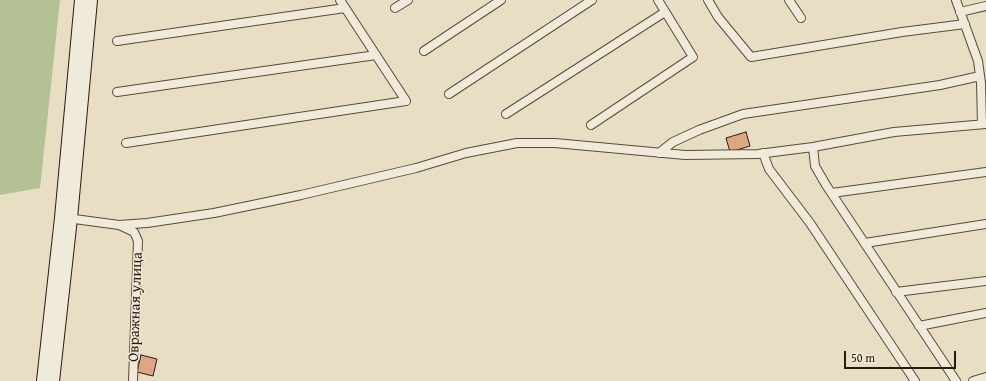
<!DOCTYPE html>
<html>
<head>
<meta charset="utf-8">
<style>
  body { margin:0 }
  #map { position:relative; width:986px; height:381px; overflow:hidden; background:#e7dec4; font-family:"Gentium Book Plus",serif }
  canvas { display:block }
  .scale { position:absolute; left:844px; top:351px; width:112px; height:18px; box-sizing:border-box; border:2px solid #2a1a0b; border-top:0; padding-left:5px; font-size:12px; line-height:14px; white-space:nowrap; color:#2a1a0b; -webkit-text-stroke:3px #efead9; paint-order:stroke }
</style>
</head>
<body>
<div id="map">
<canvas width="986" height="381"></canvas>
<div class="scale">50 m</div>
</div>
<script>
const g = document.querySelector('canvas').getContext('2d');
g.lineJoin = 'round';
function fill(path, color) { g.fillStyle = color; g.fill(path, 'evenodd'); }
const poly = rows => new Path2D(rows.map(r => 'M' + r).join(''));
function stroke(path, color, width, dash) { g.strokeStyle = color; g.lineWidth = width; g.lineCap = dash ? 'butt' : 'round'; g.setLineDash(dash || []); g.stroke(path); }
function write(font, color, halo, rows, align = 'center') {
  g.font = font + ' "Gentium Book Plus",serif'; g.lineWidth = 3; g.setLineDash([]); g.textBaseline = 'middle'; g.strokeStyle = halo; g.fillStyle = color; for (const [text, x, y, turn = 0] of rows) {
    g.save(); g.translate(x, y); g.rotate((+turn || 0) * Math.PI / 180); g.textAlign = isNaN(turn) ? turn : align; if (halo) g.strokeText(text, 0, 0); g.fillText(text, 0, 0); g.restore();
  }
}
fill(poly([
  [0,0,60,0,40,188,0,195]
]), '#b4c195');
const building = poly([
  [746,132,750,146,730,152,726,138,746,132],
  [141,355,157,359,153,376,137,372,141,355]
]);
fill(building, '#dea783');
stroke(building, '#2a1a0b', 1);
const lane = poly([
  [708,0,718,17,751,57,902,32,965,24],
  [789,0,801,18],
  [956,0,978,61,981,83,982,124],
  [395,8,408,0],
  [960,12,986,6],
  [117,41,345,8],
  [424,51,501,0],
  [117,92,376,55],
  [449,94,592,0],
  [506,114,665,12],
  [591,125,693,57,658,0],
  [126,143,406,101,340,0],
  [813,147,815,166,826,185,956,381],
  [659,153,673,142,699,130,743,114,940,85,980,76],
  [763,153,769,169,810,223,915,381],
  [832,193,986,172],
  [67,218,119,225,134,232,138,241,133,381],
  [119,225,147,223,214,213,301,195,416,168,466,153,517,143,555,143,685,155,758,154,813,147,894,132,986,124],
  [865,243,986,224],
  [896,292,986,281],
  [919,326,986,313],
  [973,381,986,377]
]);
const secondary = poly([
  [48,381,66,218,86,0]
]);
stroke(lane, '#594b39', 10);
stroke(secondary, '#2a1a0b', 24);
stroke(lane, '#efead9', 8);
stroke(secondary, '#efead9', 22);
write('15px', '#2a1a0b', '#efead9', [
  ["Овражная улица",136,307,-88]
]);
</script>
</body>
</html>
